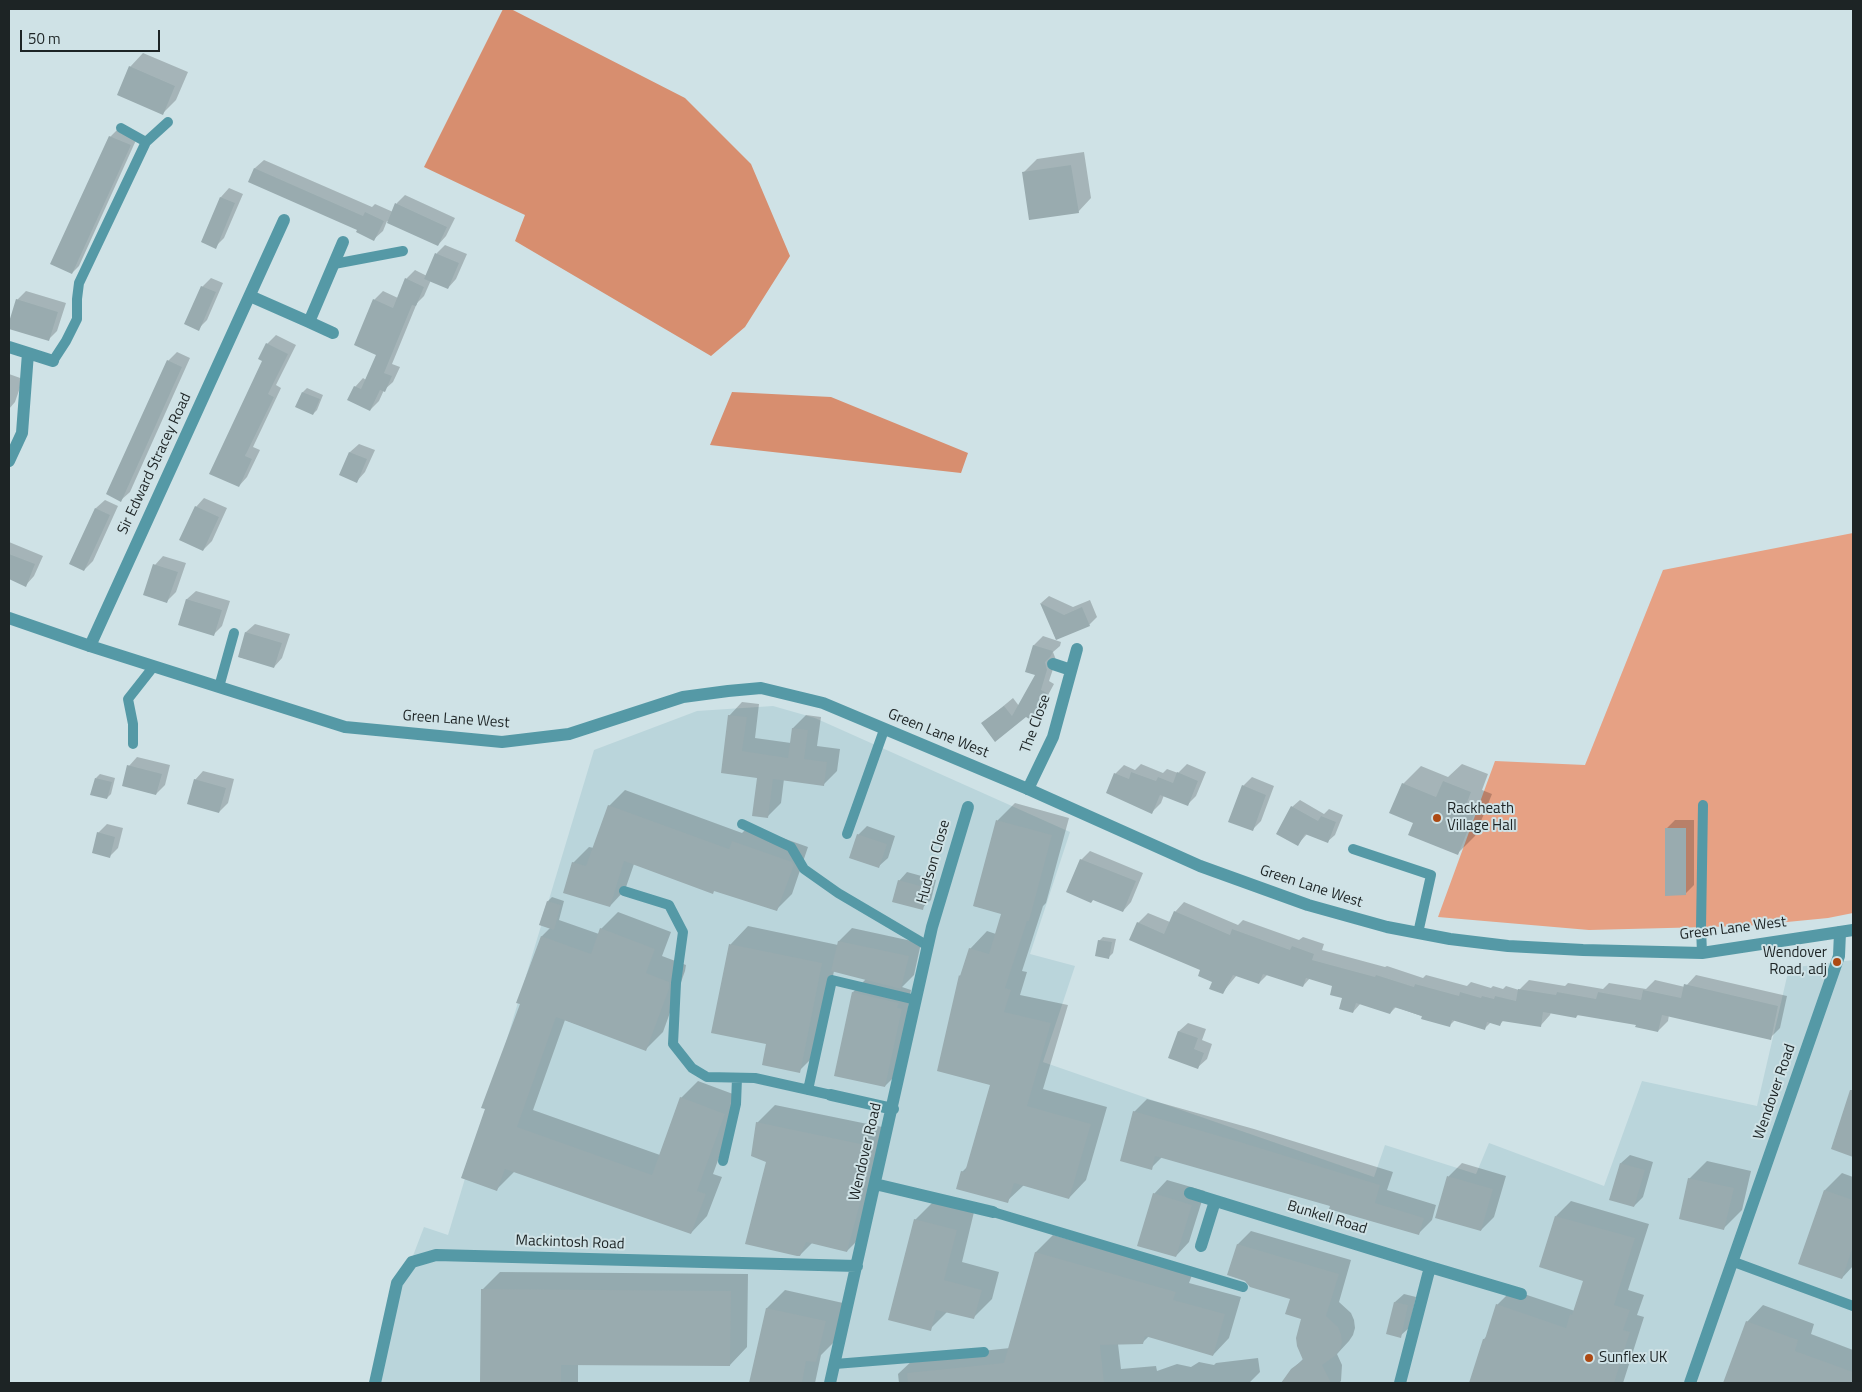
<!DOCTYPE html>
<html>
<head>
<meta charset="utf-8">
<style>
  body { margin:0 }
  #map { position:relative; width:1862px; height:1392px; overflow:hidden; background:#cfe2e6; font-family:"Titillium Web",sans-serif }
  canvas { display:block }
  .frame { position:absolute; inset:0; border:10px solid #1d2425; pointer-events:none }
  .scale { position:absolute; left:20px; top:30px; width:140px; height:22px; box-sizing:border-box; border:2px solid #1d2425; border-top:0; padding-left:6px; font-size:15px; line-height:18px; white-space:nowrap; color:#1d2425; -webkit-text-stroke:4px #cfe2e6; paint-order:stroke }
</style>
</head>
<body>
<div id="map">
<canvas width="1862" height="1392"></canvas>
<div class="frame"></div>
<div class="scale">50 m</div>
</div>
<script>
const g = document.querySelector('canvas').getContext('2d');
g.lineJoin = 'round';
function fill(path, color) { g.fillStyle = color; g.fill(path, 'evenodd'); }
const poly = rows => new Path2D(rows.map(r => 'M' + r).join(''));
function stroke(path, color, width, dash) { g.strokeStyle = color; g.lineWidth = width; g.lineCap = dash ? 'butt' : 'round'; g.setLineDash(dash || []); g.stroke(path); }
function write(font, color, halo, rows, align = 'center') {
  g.font = font + ' "Titillium Web",sans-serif'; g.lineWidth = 4; g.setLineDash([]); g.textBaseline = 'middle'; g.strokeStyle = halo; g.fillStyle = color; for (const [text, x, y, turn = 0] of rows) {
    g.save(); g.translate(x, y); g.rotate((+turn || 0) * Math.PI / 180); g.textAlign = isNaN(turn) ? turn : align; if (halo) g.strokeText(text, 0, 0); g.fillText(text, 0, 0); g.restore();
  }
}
fill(poly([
  [773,706,815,718,1070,832,1030,954,1075,966,1043,1062,1374,1177,1385,1145,1476,1174,1489,1143,1604,1186,1642,1081,1757,1106,1789,968,1853,960,1853,1383,371,1383,403,1282,424,1227,448,1235,594,750,697,711]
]), '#bad5db');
fill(poly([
  [1853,533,1853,913,1828,918,1746,926,1589,930,1438,917,1495,761,1585,765,1663,570]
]), '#e6a184');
fill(poly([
  [503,9,511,9,685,98,751,164,790,256,745,327,711,356,515,241,525,215,424,167],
  [732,392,831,397,968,453,961,473,710,445]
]), '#d78e6f');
fill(poly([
  [143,53,188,72,176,100,163,113,130,67],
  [117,130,137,138,79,266,72,273,110,137],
  [1084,152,1091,198,1078,212,1023,173,1037,159],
  [264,160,372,207,375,204,393,212,397,203,405,195,455,218,446,236,438,245,387,221,383,231,374,239,359,230,249,181,255,168],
  [229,188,243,194,224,238,215,247,202,242,221,197],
  [445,245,467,254,456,279,448,288,431,280,424,296,417,303,392,364,400,367,393,382,384,390,379,401,370,410,355,387,363,378,366,380,377,354,374,300,383,291,398,298,406,279,415,270,427,276,437,253],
  [211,278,223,283,207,320,198,329,202,287],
  [26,291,66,303,57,331,48,340,9,327,17,300],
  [276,335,296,345,276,385,281,388,253,447,260,450,247,477,239,486,267,344],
  [177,352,190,358,130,492,121,500,168,361],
  [9,374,23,379,15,402,9,409],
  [307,388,323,395,317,410,313,414,297,407,303,392],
  [359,444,375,450,365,472,357,481,341,475,350,452],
  [204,498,227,508,212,541,203,550,196,507],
  [105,500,118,506,93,561,84,570,71,564,96,508],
  [9,542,43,556,34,576,26,585,9,578],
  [163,556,186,563,176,592,167,601,155,565],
  [196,591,230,601,222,626,213,635,179,624,187,599],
  [1049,596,1073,607,1090,600,1097,617,1089,625,1056,639,1041,603],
  [255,624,290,634,282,658,274,667,239,657,246,632],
  [1043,636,1061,642,1060,646,1053,652,1056,660,1049,681,1054,684,1040,710,1031,719,1026,716,983,723,1013,698,1019,706,1037,674,1026,671,1034,645],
  [742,702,759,704,755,738,791,743,793,728,806,715,821,717,817,746,840,749,837,771,824,784,784,779,781,803,768,816,759,777,723,772,729,716],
  [137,757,170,765,165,785,156,794,129,766],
  [1141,764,1163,773,1167,769,1178,773,1187,764,1206,772,1196,796,1187,805,1164,795,1161,803,1152,812,1115,774,1124,765,1135,770],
  [1462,764,1488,774,1482,790,1492,794,1475,836,1457,854,1414,822,1403,784,1421,766,1448,777],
  [203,771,234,779,228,803,219,812,195,780],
  [100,774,115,778,111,794,107,798,96,778],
  [1252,777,1274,786,1261,821,1252,830,1243,786],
  [625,790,742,833,749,826,808,847,792,894,776,910,634,864,625,890,610,906,573,863,589,847,594,848,609,806],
  [1300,800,1324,814,1329,809,1343,815,1335,835,1327,842,1307,834,1298,844,1292,807],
  [1015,803,1069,818,1046,903,1043,906,1022,971,1027,972,1020,995,1068,1005,1043,1089,1107,1107,1086,1180,1069,1198,1024,1185,1007,1201,962,1172,969,1165,992,1084,960,976,962,974,970,949,987,931,996,934,1003,913,974,906,998,820],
  [1675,820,1694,820,1694,885,1685,894,1666,829],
  [107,824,123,828,118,848,109,857,98,833],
  [867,826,895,836,888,858,879,866,858,835],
  [1090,851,1143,873,1131,902,1123,911,1093,899,1081,860],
  [907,872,936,880,931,900,922,908,899,881],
  [552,897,564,901,559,920,599,934,601,929,618,912,671,932,662,956,686,965,685,971,663,1032,646,1049,565,1020,533,1110,660,1155,681,1098,698,1081,741,1097,713,1174,722,1177,707,1216,691,1233,515,1171,497,1189,521,1003,542,936,551,927,548,901],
  [1184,902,1238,925,1243,920,1299,940,1303,937,1324,944,1322,950,1385,967,1387,966,1423,978,1426,975,1467,986,1471,982,1491,988,1493,986,1503,989,1506,986,1519,990,1529,980,1565,986,1568,983,1603,989,1609,983,1646,989,1655,980,1685,987,1696,975,1787,996,1780,1028,1770,1038,1669,1015,1668,1021,1658,1031,1637,1024,1579,1014,1576,1017,1551,1012,1550,1015,1541,1025,1504,1020,1500,1024,1491,1022,1485,1028,1455,1020,1449,1026,1396,1007,1390,1013,1361,1003,1353,1012,1334,985,1310,978,1303,986,1268,974,1259,983,1237,975,1222,993,1213,981,1202,970,1138,923,1148,913,1170,922,1175,912],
  [748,926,838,945,839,941,852,928,921,943,914,975,902,987,911,990,898,1073,885,1086,853,992,866,979,834,971,817,1053,799,1071,767,1043,712,1032,731,944],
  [1103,937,1116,939,1113,953,1109,957,1099,941],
  [1188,1023,1206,1029,1202,1040,1212,1044,1207,1059,1198,1067,1170,1057,1179,1031],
  [1853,1097,1853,1156,1832,1148,1847,1103],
  [1147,1099,1254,1129,1393,1172,1387,1190,1436,1205,1432,1220,1418,1234,1332,1205,1162,1157,1151,1168,1134,1112],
  [775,1105,892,1129,865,1233,847,1251,813,1242,800,1255,768,1161,757,1123],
  [1630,1155,1653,1162,1643,1197,1634,1206,1621,1163],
  [1707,1161,1751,1171,1742,1210,1724,1228,1689,1179],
  [1462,1163,1506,1176,1494,1217,1481,1230,1437,1217,1449,1176],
  [1842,1173,1853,1177,1853,1266,1842,1278,1825,1190],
  [1167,1180,1205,1191,1189,1242,1176,1256,1154,1194],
  [1571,1201,1649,1224,1628,1290,1644,1295,1637,1315,1644,1317,1623,1383,1470,1383,1484,1339,1487,1336,1497,1305,1512,1290,1575,1311,1585,1280,1556,1216],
  [933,1202,974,1212,962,1262,999,1272,992,1299,974,1317,948,1311,930,1329,915,1220],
  [1251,1231,1351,1260,1339,1302,1351,1313,1354,1320,1355,1328,1353,1335,1349,1341,1337,1354,1342,1365,1341,1381,1339,1383,1286,1383,1292,1370,1304,1358,1302,1318,1291,1298,1229,1274,1238,1244],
  [1053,1235,1192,1275,1189,1283,1241,1297,1229,1338,1213,1355,1149,1336,1142,1343,1118,1344,1121,1369,1156,1366,1157,1371,1177,1364,1191,1367,1199,1362,1214,1365,1216,1363,1258,1358,1260,1372,1249,1383,899,1383,898,1374,915,1358,1010,1348,1036,1252],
  [500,1272,748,1274,747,1347,730,1365,578,1364,578,1383,481,1383,482,1290],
  [785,1290,843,1303,834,1342,821,1355,815,1383,750,1383,767,1308],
  [1404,1294,1416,1297,1409,1328,1400,1336,1395,1302],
  [1763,1305,1814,1324,1811,1334,1853,1350,1853,1383,1725,1383,1747,1322]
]), '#0003');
fill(poly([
  [129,66,175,86,163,115,117,95],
  [109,136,131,145,72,274,50,264],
  [1071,165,1079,213,1029,220,1022,172],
  [254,168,363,216,365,212,384,221,374,241,356,232,357,230,248,182],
  [220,197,235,203,216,249,201,242],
  [395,203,447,227,438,246,387,223],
  [435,253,459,263,448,289,424,279],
  [405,278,424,287,416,306,412,305,384,373,392,376,385,392,380,390,370,411,347,400,354,386,361,389,376,355,354,345,373,299,393,308],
  [201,286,216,292,199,331,184,324],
  [16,299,58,312,49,341,9,329,9,322],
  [266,343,288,354,268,394,274,397,245,456,252,459,239,487,209,474,262,361,258,359],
  [167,360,182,367,121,502,106,494],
  [302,392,320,399,313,415,295,407],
  [349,452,367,459,357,483,339,475],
  [195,506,219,517,203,551,179,540],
  [95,508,110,515,84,571,69,564],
  [9,554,35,564,26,587,9,579],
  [153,564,178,572,167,603,143,595],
  [186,599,222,610,214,636,178,625],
  [1040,603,1064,615,1082,607,1090,626,1056,640],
  [245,632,282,643,274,668,238,657],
  [1033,645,1053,651,1051,656,1045,662,1047,670,1041,690,1047,693,1031,720,1026,717,995,742,981,723,1004,706,1012,716,1035,675,1025,672],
  [728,715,747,717,742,751,788,758,792,728,808,730,804,759,827,762,824,786,773,779,768,818,752,816,757,778,721,773],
  [127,765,162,774,156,795,122,786],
  [1131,772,1156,781,1158,777,1173,783,1177,772,1198,781,1188,806,1160,795,1152,814,1106,793,1114,773,1129,779],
  [95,778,112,782,107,799,90,795],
  [194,779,226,788,219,813,187,804],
  [1443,781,1471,792,1465,808,1475,812,1458,855,1408,835,1413,823,1389,813,1402,783,1436,797],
  [1242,785,1266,795,1253,831,1228,822],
  [608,805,729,849,732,841,792,862,794,865,777,911,714,891,713,894,624,861,610,907,563,893,572,862,586,866],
  [1291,806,1318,821,1321,816,1336,822,1328,843,1305,834,1298,846,1276,834],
  [996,820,1052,835,1029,921,1027,921,1005,988,1011,990,1004,1012,1051,1023,1027,1106,1091,1124,1069,1199,1014,1183,1008,1203,956,1189,961,1171,965,1172,990,1085,937,1071,959,975,960,976,969,948,989,954,1001,914,973,906],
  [1665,828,1686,828,1686,895,1665,896],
  [97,832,115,837,110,858,92,853],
  [857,834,887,844,879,868,849,858],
  [1080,859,1136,881,1123,912,1093,900,1091,903,1066,892],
  [898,880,928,888,923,910,892,902],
  [547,901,561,905,554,930,539,925],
  [1174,911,1230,935,1232,929,1290,950,1292,946,1314,954,1312,960,1375,977,1376,975,1414,987,1415,984,1459,996,1460,992,1481,998,1482,996,1494,999,1495,996,1516,1001,1518,989,1556,995,1557,992,1596,999,1598,992,1641,1000,1643,990,1681,998,1684,984,1778,1006,1771,1040,1662,1015,1658,1032,1635,1027,1636,1025,1577,1015,1576,1018,1543,1012,1541,1027,1502,1021,1500,1026,1487,1022,1485,1030,1452,1020,1450,1027,1421,1019,1422,1016,1394,1007,1390,1014,1356,1003,1353,1013,1339,1009,1342,998,1330,995,1332,986,1306,978,1303,987,1263,974,1259,984,1233,975,1223,994,1209,989,1212,982,1198,976,1200,970,1129,940,1137,922,1164,934],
  [600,928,655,949,646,973,669,982,669,989,646,1051,556,1017,517,1127,652,1175,680,1097,725,1114,697,1191,706,1194,691,1234,505,1169,497,1191,461,1178,485,1109,481,1108,520,1004,516,1003,541,936,591,954],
  [1098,940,1112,942,1109,959,1095,956],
  [838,941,909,956,901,989,831,971],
  [729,944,822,963,800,1073,762,1065,766,1044,711,1033],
  [852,992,899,1003,897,1008,902,1009,885,1087,834,1076],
  [1178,1031,1198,1038,1194,1049,1204,1053,1198,1069,1168,1058],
  [1850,1090,1853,1090,1853,1157,1831,1149],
  [1133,1111,1240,1142,1380,1185,1375,1203,1424,1218,1419,1235,1329,1209,1330,1206,1155,1156,1152,1170,1120,1161],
  [756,1122,875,1147,847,1252,806,1242,800,1256,797,1256,745,1244,766,1162,751,1156],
  [1620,1163,1645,1170,1634,1207,1609,1200],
  [1447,1176,1493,1189,1481,1231,1435,1218],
  [1688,1178,1734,1188,1724,1230,1679,1219],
  [1824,1190,1853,1200,1853,1247,1842,1279,1798,1264],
  [1153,1193,1192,1205,1176,1257,1137,1246],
  [1555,1216,1635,1238,1614,1305,1630,1310,1623,1330,1630,1332,1614,1383,1469,1383,1483,1339,1485,1339,1496,1304,1566,1328,1570,1314,1572,1315,1583,1281,1539,1267],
  [914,1219,957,1230,944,1280,982,1290,974,1319,936,1310,931,1331,888,1320],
  [1237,1244,1339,1274,1326,1316,1338,1327,1341,1334,1342,1342,1340,1350,1335,1356,1322,1365,1331,1383,1281,1383,1291,1369,1303,1360,1297,1346,1296,1338,1301,1319,1285,1314,1290,1299,1250,1287,1245,1281,1227,1275],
  [1035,1252,1176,1292,1173,1300,1225,1314,1213,1356,1145,1336,1143,1344,1100,1345,1104,1383,908,1383,907,1373,1004,1363],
  [481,1289,731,1291,730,1366,561,1365,561,1383,480,1383],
  [1394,1302,1408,1305,1401,1338,1386,1334],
  [766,1308,826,1321,816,1362,806,1361,802,1383,749,1383],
  [1746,1321,1798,1340,1795,1351,1853,1372,1853,1383,1723,1383]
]), '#99abaf');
stroke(poly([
  [146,142,168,122],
  [334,264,403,251],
  [53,361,66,341,77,319,77,299,79,283,146,142,121,128],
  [219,687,234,633],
  [133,744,133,724,128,699,154,666],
  [742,824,791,847,804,869,838,893,928,946],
  [847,834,884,730],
  [1353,849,1431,875,1418,933],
  [624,891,669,905,683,932,676,983,673,1044,692,1068,707,1077,755,1078,831,1095],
  [1702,953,1701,928,1703,805],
  [808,1090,832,980,916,1000],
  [723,1161,736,1104,737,1078],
  [993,1212,1243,1287],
  [1734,1262,1853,1306],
  [835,1364,984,1352]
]), '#5599a6', 10);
stroke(poly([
  [250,296,309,322,343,242],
  [309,322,333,333],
  [9,347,28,353,22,433,9,461],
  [28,353,53,361],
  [90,646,284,220],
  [1053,664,1071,670],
  [1028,789,1053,737,1077,649],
  [831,1095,893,1109],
  [875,1184,993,1212],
  [1190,1193,1430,1267],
  [1201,1246,1215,1201],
  [375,1383,397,1283,412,1262,436,1255,857,1266],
  [830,1383,932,927,968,807],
  [1400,1383,1430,1267,1521,1294],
  [1690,1383,1839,956,1840,932]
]), '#5599a6', 12);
stroke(poly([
  [9,618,90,646,345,727,502,742,569,734,683,697,728,691,761,688,823,703,1028,789,1200,866,1308,905,1387,927,1450,939,1508,946,1583,950,1702,953,1853,930]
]), '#5599a6', 12);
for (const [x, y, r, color] of [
  [1437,818,5,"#ad4913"],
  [1837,962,5,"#ad4913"],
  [1589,1358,5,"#ad4913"]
]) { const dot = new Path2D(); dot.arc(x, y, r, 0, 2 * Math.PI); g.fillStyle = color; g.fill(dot); stroke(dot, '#cfe2e6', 2); }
write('15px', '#1d2425', '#cfe2e6', [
  ["Sir Edward Stracey Road",155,464,-65],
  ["Green Lane West",456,720,4],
  ["The Close",1036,724,-70],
  ["Green Lane West",938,734,22],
  ["Hudson Close",934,862,-74],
  ["Green Lane West",1311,887,18],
  ["Green Lane West",1733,929,-7],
  ["Wendover Road",1775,1092,-71],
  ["Wendover Road",866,1152,-77],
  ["Bunkell Road",1327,1218,17],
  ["Mackintosh Road",570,1243,2]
]);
write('15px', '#1d2425', '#cfe2e6', [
  ["Rackheath",1447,809],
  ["Village Hall",1447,826],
  ["Wendover",1827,953,"right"],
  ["Road, adj",1827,970,"right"],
  ["Sunflex UK",1599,1358]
], 'left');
</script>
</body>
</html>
